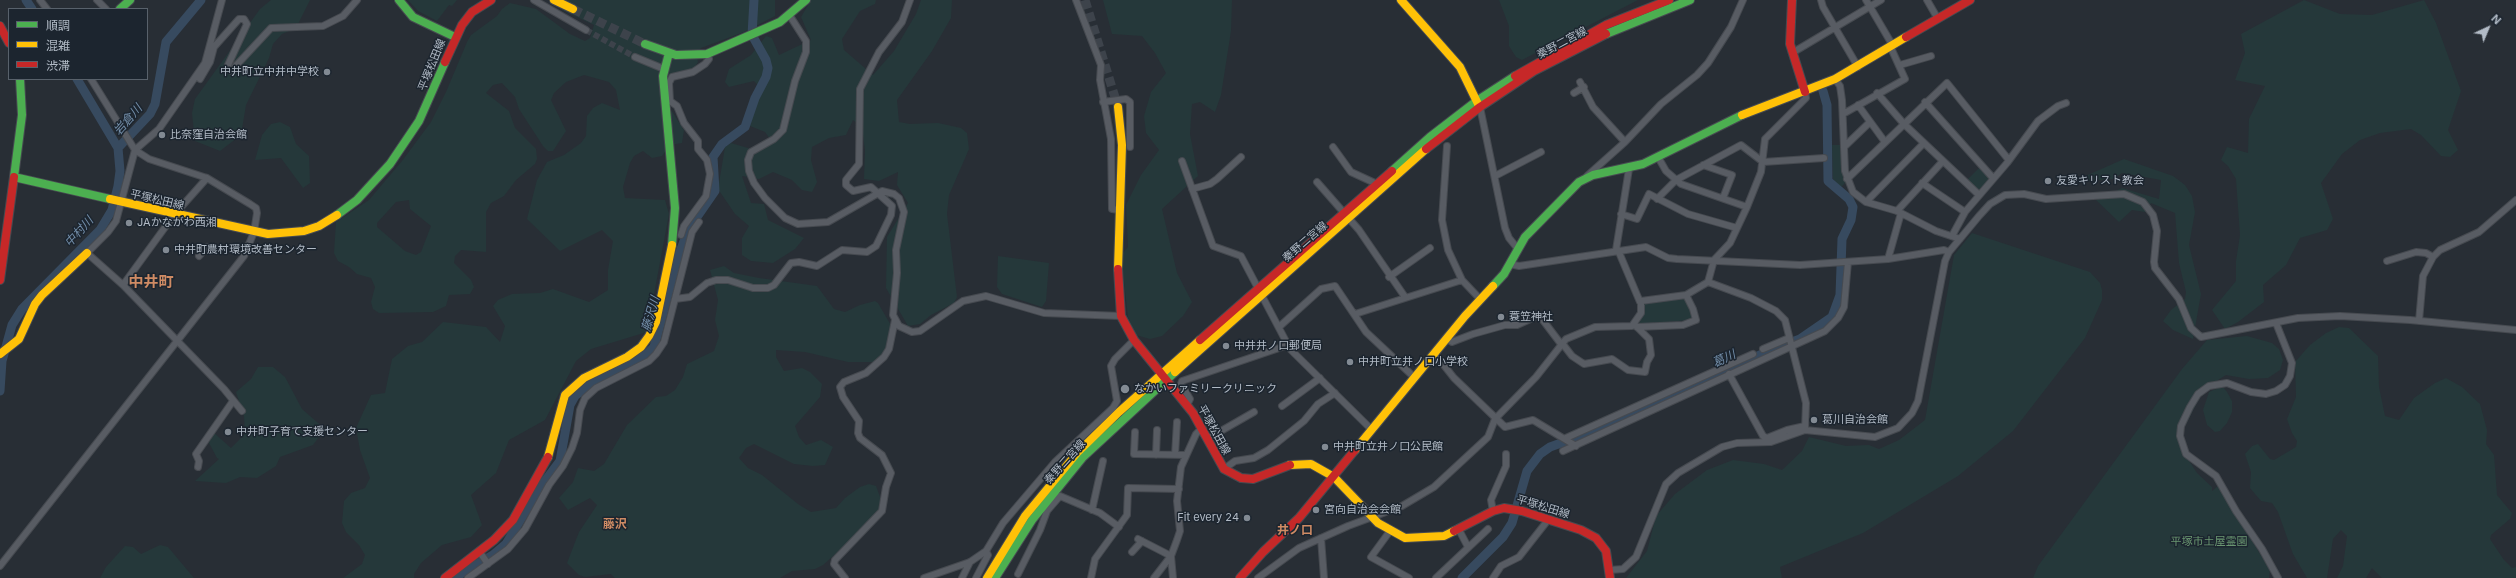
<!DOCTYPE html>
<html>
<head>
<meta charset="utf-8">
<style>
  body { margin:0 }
  #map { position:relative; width:2516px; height:578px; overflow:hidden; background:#282e35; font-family:Inter,"Noto Sans JP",sans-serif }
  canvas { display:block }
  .legend { position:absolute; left:8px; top:8px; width:140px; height:72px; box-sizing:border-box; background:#1c252f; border:1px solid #58616b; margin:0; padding:5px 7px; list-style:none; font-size:12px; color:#b2bbc6 }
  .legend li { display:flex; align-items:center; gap:8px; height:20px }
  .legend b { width:20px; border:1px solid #58616b }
  .north { position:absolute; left:2468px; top:8px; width:40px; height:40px; -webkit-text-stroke:3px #1c252f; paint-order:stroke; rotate:44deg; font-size:11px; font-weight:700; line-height:16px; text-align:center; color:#b2bbc6 }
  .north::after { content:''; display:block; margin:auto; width:14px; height:18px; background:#b2bbc6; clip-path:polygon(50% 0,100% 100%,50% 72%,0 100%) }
</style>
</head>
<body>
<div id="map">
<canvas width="2516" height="578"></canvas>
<ul class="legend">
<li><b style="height:5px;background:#4caf50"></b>順調</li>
<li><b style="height:5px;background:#ffc107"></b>混雑</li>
<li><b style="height:5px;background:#c62828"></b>渋滞</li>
</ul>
<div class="north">N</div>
</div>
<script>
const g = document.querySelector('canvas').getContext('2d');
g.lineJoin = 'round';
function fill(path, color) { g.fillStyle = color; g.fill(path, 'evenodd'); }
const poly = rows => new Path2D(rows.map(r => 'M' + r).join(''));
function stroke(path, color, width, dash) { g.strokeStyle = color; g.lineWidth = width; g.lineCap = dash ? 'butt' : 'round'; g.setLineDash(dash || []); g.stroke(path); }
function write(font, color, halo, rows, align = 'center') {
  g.font = font + ' Inter,"Noto Sans JP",sans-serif'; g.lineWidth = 3; g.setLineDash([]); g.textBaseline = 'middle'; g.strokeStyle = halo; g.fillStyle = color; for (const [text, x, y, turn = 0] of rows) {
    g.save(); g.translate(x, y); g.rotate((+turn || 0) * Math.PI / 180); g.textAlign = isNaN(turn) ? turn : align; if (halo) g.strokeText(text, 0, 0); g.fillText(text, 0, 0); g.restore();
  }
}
fill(poly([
  [271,0,310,0,296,28,282,34,273,44,269,58,246,105,241,135,220,151,195,141,192,113,195,99,260,9],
  [408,0,457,0,452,6,449,5,437,21,418,11],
  [557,0,775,0,775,16,744,32,701,48,696,53,698,62,693,70,670,75,671,110,684,130,682,143,670,145,662,156,652,158,643,151,634,156,630,163,623,187,625,198,665,200,669,214,647,332,591,349,576,361,545,420,509,440,496,473,471,495,482,525,471,537,442,545,421,563,414,574,414,578,343,578,362,564,365,555,359,545,346,532,342,523,344,501,351,493,365,488,370,478,360,450,356,428,371,395,385,393,392,359,408,346,422,342,443,322,486,327,500,342,505,326,493,306,498,300,512,294,540,293,553,289,589,302,608,290,608,270,613,241,602,230,560,251,527,219,537,180,547,162,564,155,581,143,586,136,587,116,593,108,602,103,620,110,616,90,609,82,584,75,566,82,554,93,551,100,566,131,553,151,548,151,543,146,519,109,515,97,502,83,493,85,486,93,509,111,515,128,536,149,537,159,535,164,516,180,504,196,491,203,486,212,486,252,461,250,455,256,454,263,471,280,474,287,470,294,449,295,446,306,433,312,379,313,373,309,371,302,375,287,371,278,357,274,349,267,338,261,334,253,336,222,369,200,402,161,431,122,446,92,467,42,471,35,497,16,502,9,510,3,536,9,570,34,585,41,590,38,594,25,560,9],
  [409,200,410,209,431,226,421,252,416,255,405,251,377,227,377,223,396,202],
  [811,0,876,0,875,4,860,11,842,39,844,50,873,75,894,51,916,14,921,0,952,0,951,18,932,51,897,100,899,122,910,124,938,123,961,128,967,133,969,149,949,195,947,214,957,297,954,303,931,315,920,324,908,326,886,288,887,237,908,203,897,185,898,172,879,181,864,179,865,150,862,127,853,120,846,135,829,138,812,147,811,160,817,182,812,192,802,190,792,180,773,172,759,179,742,176,751,203,764,204,768,220,804,238,795,249,773,263,751,261,742,255,742,238,749,226,735,214,718,189,725,147,731,143,758,151,773,143,765,132,750,126,758,85,754,81,729,87,725,82,729,69,751,55,766,36,772,38,779,55,811,40,801,17],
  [1103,0,1232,0,1231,31,1221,95,1215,112,1200,102,1192,104,1190,134,1198,176,1162,209,1177,273,1192,302,1183,316,1162,336,1150,339,1136,335,1128,317,1121,255,1128,247,1126,205,1141,175,1159,150,1146,133,1144,116,1151,92,1166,73,1155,53,1142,36,1112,34],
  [1499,0,1638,0,1522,60,1516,57,1509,46,1509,26],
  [2304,0,2340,14,2372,15,2424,0,2436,23,2461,91,2448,130,2458,150,2450,157,2441,156,2421,135,2411,129,2380,133,2360,140,2342,154,2321,183,2333,219,2327,230,2300,238,2286,265,2263,285,2264,302,2238,322,2225,329,2212,310,2236,281,2236,261,2240,235,2236,179,2228,166,2221,160,2227,147,2248,153,2249,119,2265,86,2235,80,2245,53,2241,34],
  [280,122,290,127,296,144,309,156,310,183,303,188,281,158,255,160,262,135,271,124],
  [1832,145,1843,145,1846,182,1841,187,1833,179],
  [2124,159,2173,176,2185,185,2192,196,2195,212,2189,245,2201,294,2193,339,2173,330,2163,321,2171,310,2185,299,2186,292,2179,263,2175,213,2151,203,2145,212,2132,210,2119,222,2096,200,2122,188,2159,199,2161,180,2122,173,2113,179,2085,181,2083,177],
  [1981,166,1990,179,1980,190,1977,190,1967,180],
  [1972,233,2090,272,2100,283,2102,290,2102,300,2085,338,2013,431,1958,476,1863,533,1780,567,1782,578,1601,578,1626,578,1647,551,1656,516,1675,494,1707,470,1733,460,1764,464,1782,470,1802,451,1809,437,1846,446,1869,445,1879,449,1899,440,1925,420,1954,255],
  [998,256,1049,263,1046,301,1042,307,1002,294,997,287],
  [724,266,734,273,759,278,817,286,834,309,845,312,860,305,875,301,878,303,896,334,883,362,848,362,805,352,776,350,776,357,784,371,802,368,810,372,822,384,820,397,795,426,799,437,806,445,821,440,833,447,825,465,813,466,794,464,754,444,746,448,739,458,748,468,762,475,798,504,811,512,836,508,845,498,860,487,869,484,876,486,885,510,823,565,815,569,792,571,780,578,615,578,611,574,585,577,579,575,567,563,579,532,597,505,590,498,568,510,559,498,573,482,578,468,594,471,604,464,627,425,656,397,666,396,675,390,683,377,687,364,714,351,719,336,715,320,718,300,710,270],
  [1683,298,1687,299,1693,318,1692,320,1639,324,1644,310,1644,303],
  [2339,327,2349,328,2378,356,2379,387,2385,416,2399,420,2414,398,2435,383,2446,378,2462,387,2480,404,2487,430,2486,444,2494,455,2497,495,2512,513,2510,519,2491,535,2490,539,2504,560,2512,568,2516,567,2516,578,2382,578,2372,568,2366,578,2337,578,2343,566,2347,536,2341,530,2333,539,2327,578,2307,578,2293,554,2278,512,2272,503,2261,501,2250,488,2251,472,2245,454,2252,446,2258,444,2270,459,2274,460,2296,447,2297,441,2292,433,2287,419,2296,397,2295,362,2310,345,2326,333],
  [2247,336,2272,343,2279,349,2283,360,2280,370,2268,378,2249,379,2226,375,2205,388,2180,435,2186,456,2197,473,2212,487,2212,491,2218,486,2270,570,2269,578,2033,578,2038,566,2182,369,2207,340],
  [258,367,273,367,285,377,302,409,325,429,313,445,280,457,276,466,257,478,240,477,226,483,195,481,219,459,217,458,209,443,213,432,231,448,245,434,244,416,236,392,251,379],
  [2218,388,2224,388,2227,392,2232,401,2232,412,2227,423,2220,431,2215,432,2207,425,2203,410,2209,392],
  [160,545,168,547,194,578,100,578,106,567,125,546,133,547,141,554]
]), '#25383a');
stroke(poly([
  [26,0,32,9],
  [118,148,150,114,155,104,166,42,201,0],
  [0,391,2,361,12,325,22,309,100,230,112,210,118,186,120,171,118,148,77,79],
  [454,578,493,555,506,544,539,489,560,461,570,405,575,396,587,387,647,354,654,347,677,260,688,230,715,191,713,157,722,144,745,127,755,98,766,77,768,68,766,60,752,35,754,0],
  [1462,578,1503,537,1512,523,1527,471,1540,454,1550,447,1616,423,1766,352,1800,339,1832,317,1840,295,1842,239,1851,220,1853,207,1849,199,1828,181,1827,105,1823,91]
]), '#374a5f', 9);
stroke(poly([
  [586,30,635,57]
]), '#3d434b', 6, [6, 3]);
stroke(poly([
  [1085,0,1118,107],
  [573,9,645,44]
]), '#3d434b', 9, [9, 4.5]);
const street = poly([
  [40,0,47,9],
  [97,0,106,9],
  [222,0,205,63,159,129,135,150,116,221,108,232,87,253,123,285,224,389,242,411],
  [534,0,586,30],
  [1076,0,1101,65,1100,80,1111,139,1112,209,1119,210],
  [1821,0,1823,7,1858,67],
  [1866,0,1893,46],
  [1927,0,1938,19],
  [790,16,806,41,806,52,795,81,783,130,774,139,751,152,748,160,749,171,754,183,765,198,785,218,798,224,828,222,882,191,894,194,899,198,904,212,896,250,897,273,893,315,899,326,912,332,920,331,963,301,986,296,1044,313,1121,316],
  [1792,53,1881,0],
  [635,57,664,69],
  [1900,65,1931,56],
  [200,79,210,62,214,47,239,19,244,19,247,24,228,65,228,69,231,71,271,28,323,26,343,16,357,0],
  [1835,79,1840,86,1842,100,1845,171,1853,192,1866,202,1897,211,1936,231,1960,239],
  [1580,82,1593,107,1625,142],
  [1574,93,1584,87],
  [1877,93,1904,124,1978,194],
  [1103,102,1126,99,1130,102,1130,147],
  [1925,102,1993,178],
  [1858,105,1885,142],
  [1480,107,1505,228,1509,238,1518,249],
  [1843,114,1905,79,1891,48],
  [1447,146,1442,220,1448,250,1462,280,1480,299],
  [1845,146,1870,122],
  [1333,147,1351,172,1377,184],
  [1658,157,1666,171,1681,184,1747,207],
  [1182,161,1213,246,1241,256,1290,349,1372,430],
  [1703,165,1732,175,1723,198],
  [1495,176,1541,152],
  [1587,176,1625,142,1661,104,1697,75,1708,63,1731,27,1743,0],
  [1847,179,1947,83,2008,159],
  [1317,182,1359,230,1405,297],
  [1922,183,1965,212],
  [1192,189,1210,184,1217,179,1241,157],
  [1657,199,1676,180,1741,145,1763,162,1824,158],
  [1866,202,1924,143],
  [1897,211,1943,161],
  [1621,214,1637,219,1649,194,1688,214,1737,228],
  [681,235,684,226,706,196,710,174,707,160,698,149,698,141,684,123,677,106,670,101,669,83,672,77,693,72,705,64,709,59,707,54],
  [1952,236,1965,212,2007,163,2038,121,2058,106,2066,103],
  [1616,250,1629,169],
  [1618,250,1640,302],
  [199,256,207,247],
  [1888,259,1901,213],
  [2387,261,2416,252,2426,253,2433,257],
  [1510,264,1519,266,1646,247,1668,258,1677,259,1800,265,1888,259,1944,250,1949,252],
  [1389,277,1430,248],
  [1708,282,1751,298,1776,311,1785,320,1806,403,1805,430],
  [123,285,174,215,207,178],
  [675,299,690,297,707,283,716,280,728,280,753,288,768,288,774,285,791,263,799,262,817,266,842,250,867,252,876,246,891,215,892,206,871,187,853,191,846,185,846,180,859,164,860,89,879,52,902,22,910,0],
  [1355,314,1462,280],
  [2419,321,2423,276,2433,257,2440,250,2479,232,2516,200],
  [2276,323,2292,363,2290,376,2285,385,2276,391,2266,394,2251,392,2227,383,2209,386,2198,394,2190,407,2181,426,2180,436,2186,454,2216,476,2236,511,2262,549,2278,578],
  [1279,327,1321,289,1335,286,1366,332,1415,378],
  [1637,327,1683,325,1696,320,1693,309,1686,295],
  [1447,339,1452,342,1473,334,1505,325,1517,325,1539,315,1561,344],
  [1562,343,1572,356,1584,364,1612,359,1628,370,1645,372,1647,362,1651,355,1649,339,1635,325],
  [1763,349,1789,338],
  [1435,354,1454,378,1505,427,1533,420,1576,446],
  [1729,374,1763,436,1767,438,1787,430,1805,426],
  [1187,405,1190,399,1181,384,1182,381,1288,345],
  [1282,406,1320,378],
  [1135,432,1134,454,1186,455],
  [1566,438,1753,354],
  [1207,439,1254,412],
  [1563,451,1825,331,1838,318,1844,307,1848,262],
  [1156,455,1157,430],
  [1175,455,1177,422],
  [198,467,199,461,196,454,233,401],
  [1224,469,1235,461,1254,458,1268,450,1304,421,1318,404,1335,393],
  [1092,510,1103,461],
  [1493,511,1491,500,1506,466,1506,454],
  [1458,528,1468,547],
  [1390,531,1371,557,1409,578],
  [1321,538,1324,578],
  [1138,539,1171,556],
  [479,551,488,564],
  [1132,552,1142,541],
  [1171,556,1173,578],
  [0,566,244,256,254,232,257,213,256,208,250,204,207,178,149,159,135,150,91,79],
  [1610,570,1623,569,1636,557,1666,484,1678,473,1722,447,1737,443,1771,442,1805,430,1875,437,1898,428,1912,413,1918,401,1945,261,1949,252,1979,216,1990,204,2005,195,2024,194,2046,199,2124,194,2143,202,2153,215,2157,231,2154,262,2155,268,2179,299,2191,328,2201,337,2298,318,2340,316,2410,320,2516,330],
  [1018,574,1040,530,1047,511,1060,496,1100,513,1119,527],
  [468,578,508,549,525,529,549,485,563,466,572,448,577,433,580,410,585,398,596,388,649,361,656,354,664,342,692,232,699,222],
  [845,578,834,564,835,560,882,511,886,487,891,473,882,455,860,438,858,433,859,421,843,397,840,387,844,382,866,373,884,357,889,349,895,320],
  [924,578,970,562,986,551,1003,523,1055,462,1113,408,1117,401,1111,366,1115,359,1134,340],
  [962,578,970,562],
  [976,578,988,555,986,551],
  [1091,578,1095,559,1127,515,1128,488,1179,489],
  [1154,578,1171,556,1177,540,1180,531,1177,501,1181,467,1196,434,1202,428],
  [1258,578,1299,548,1348,526,1402,506,1434,487,1488,437,1495,419,1536,377,1566,339,1595,327,1632,326,1641,313,1641,301,1686,295,1708,282,1714,260,1730,243,1747,207,1761,172,1765,139,1806,98,1805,92],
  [1436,578,1488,529],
  [1493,578,1501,566,1519,557,1548,520]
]);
const fast = poly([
  [399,0,413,17,455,37],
  [120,9,130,0],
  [1606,34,1690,0],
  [645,44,676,55,707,54,780,22,806,0],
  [669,53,663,76,675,208,672,245],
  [20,79,22,115,14,177,110,199],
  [1392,171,1430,137,1478,100,1515,76],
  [337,215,357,200,390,164,419,121,445,62],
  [1493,286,1504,274,1525,237,1579,182,1593,175,1643,164,1742,115],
  [995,578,1032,520,1083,457,1175,372]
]);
const slow = poly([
  [554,0,573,9],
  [1401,0,1460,67,1479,106],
  [1742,115,1835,79,1906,37],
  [110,199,268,234,304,231,319,226,337,215],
  [1118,269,1122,145,1118,107],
  [0,354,19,339,35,304,42,295,87,253],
  [1175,372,1426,149],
  [1355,450,1465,316,1493,286],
  [548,457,565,395,584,378,627,357,641,347,649,336,656,322,672,245],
  [1290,465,1311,464,1334,477,1378,523,1405,538,1444,536,1454,531],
  [987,578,1025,516,1077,453,1119,412,1200,340]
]);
const jam = poly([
  [1792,0,1790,44,1805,92],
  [0,26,9,43],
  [1906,37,1970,0],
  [445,62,462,25,472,12,491,0],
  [1515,76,1606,25,1669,0],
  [1426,149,1480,107,1534,71,1606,34],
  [1118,269,1121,316,1134,340,1193,413,1224,469,1241,478,1253,479,1290,465],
  [0,280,14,177],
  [1200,340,1392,171],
  [1454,531,1493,511,1504,508,1522,511,1581,530,1596,538,1606,551,1610,578],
  [445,578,494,540,513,520,548,457],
  [1240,578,1263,552,1299,518,1355,450]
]);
stroke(street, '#464a50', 8);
stroke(fast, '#464a50', 10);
stroke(slow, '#464a50', 10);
stroke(jam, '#464a50', 10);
stroke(street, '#585c63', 6);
stroke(fast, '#4caf50', 8);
stroke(slow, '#ffc107', 8);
stroke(jam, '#c62828', 8);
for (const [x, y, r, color] of [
  [327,72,4,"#828a93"],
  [162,135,4,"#828a93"],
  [2048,181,4,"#828a93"],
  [129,223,4,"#828a93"],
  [166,250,4,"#828a93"],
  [1501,317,4,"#828a93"],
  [1226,346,4,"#828a93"],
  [1350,362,4,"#828a93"],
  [1125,389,5,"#828a93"],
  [1814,420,4,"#828a93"],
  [228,432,4,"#828a93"],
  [1325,447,4,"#828a93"],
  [1316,510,4,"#828a93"],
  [1247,518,4,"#828a93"]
]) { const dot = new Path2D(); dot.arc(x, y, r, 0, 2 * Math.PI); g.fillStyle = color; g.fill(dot); stroke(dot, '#1c252f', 1.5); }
write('11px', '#b2bbc6', '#1c252f', [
  ["秦野二宮線",1562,43,-28],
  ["平塚松田線",432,65,-68],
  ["平塚松田線",157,200,13],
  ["秦野二宮線",1305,242,-41],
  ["平塚松田線",1214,430,61],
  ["秦野二宮線",1065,462,-48],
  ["平塚松田線",1543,507,17]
]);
write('11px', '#b2bbc6', '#1c252f', [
  ["中井町立中井中学校",319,72,"right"],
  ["比奈窪自治会館",170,135],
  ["友愛キリスト教会",2056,181],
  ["JAかながわ西湘",137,223],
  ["中井町農村環境改善センター",174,250],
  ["蓑笠神社",1509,317],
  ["中井井ノ口郵便局",1234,346],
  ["中井町立井ノ口小学校",1358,362],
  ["なかいファミリークリニック",1134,389],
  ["葛川自治会館",1822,420],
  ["中井町子育て支援センター",236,432],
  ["中井町立井ノ口公民館",1333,447],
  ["宮向自治会会館",1324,510],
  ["Fit every 24",1239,518,"right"]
], 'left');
write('11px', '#6a9671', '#1c252f', [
  ["平塚市土屋霊園",2209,542]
]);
write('italic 12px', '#738ea9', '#1c252f', [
  ["岩倉川",128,120,-49],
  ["中村川",79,232,-48],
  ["藤沢川",651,314,-74],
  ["葛川",1724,359,-25]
]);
write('bold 12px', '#cf8b64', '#1c252f', [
  ["藤沢",615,524],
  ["井ノ口",1295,530]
]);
write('bold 15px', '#cf8b64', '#1c252f', [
  ["中井町",151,282]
]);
</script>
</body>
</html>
